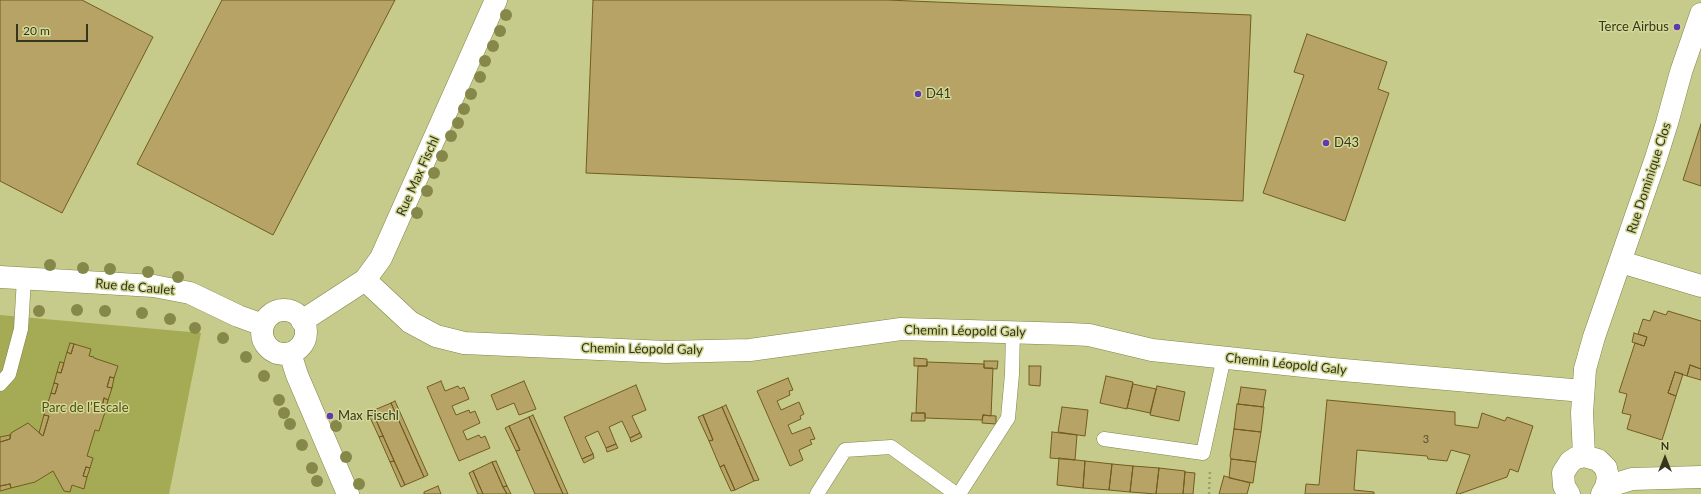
<!DOCTYPE html>
<html>
<head>
<meta charset="utf-8">
<style>
  body { margin:0 }
  #map { position:relative; width:1701px; height:494px; overflow:hidden; background:#c6cb8b; font-family:Lato,sans-serif }
  canvas { display:block }
  .north { position:absolute; left:1645px; top:438px; width:40px; height:40px; -webkit-text-stroke:3px #d3d897; paint-order:stroke; rotate:0deg; font-size:11px; font-weight:700; line-height:16px; text-align:center; color:#35371d }
  .north::after { content:''; display:block; margin:auto; width:14px; height:18px; background:#35371d; clip-path:polygon(50% 0,100% 100%,50% 72%,0 100%) }
  .scale { position:absolute; left:16px; top:24px; width:72px; height:18px; box-sizing:border-box; border:2px solid #35371d; border-top:0; padding-left:5px; font-size:12px; line-height:14px; white-space:nowrap; color:#35371d; -webkit-text-stroke:3px #d3d897; paint-order:stroke }
</style>
</head>
<body>
<div id="map">
<canvas width="1701" height="494"></canvas>
<div class="north">N</div>
<div class="scale">20 m</div>
</div>
<script>
const g = document.querySelector('canvas').getContext('2d');
g.lineJoin = 'round';
function fill(path, color) { g.fillStyle = color; g.fill(path, 'evenodd'); }
const poly = rows => new Path2D(rows.map(r => 'M' + r).join(''));
function stroke(path, color, width, dash) { g.strokeStyle = color; g.lineWidth = width; g.lineCap = dash ? 'butt' : 'round'; g.setLineDash(dash || []); g.stroke(path); }
function write(font, color, halo, rows, align = 'center') {
  g.font = font + ' Lato,sans-serif'; g.lineWidth = 3; g.setLineDash([]); g.textBaseline = 'middle'; g.strokeStyle = halo; g.fillStyle = color; for (const [text, x, y, turn = 0] of rows) {
    g.save(); g.translate(x, y); g.rotate((+turn || 0) * Math.PI / 180); g.textAlign = isNaN(turn) ? turn : align; if (halo) g.strokeText(text, 0, 0); g.fillText(text, 0, 0); g.restore();
  }
}
fill(poly([
  [0,315,201,333,169,494,0,494]
]), '#a5aa54');
const building = poly([
  [0,0,82,0,153,37,62,213,0,181,0,0],
  [222,0,395,0,273,235,137,164,222,0],
  [593,0,887,0,1251,15,1243,201,586,173,593,0],
  [1307,34,1387,62,1378,89,1389,93,1345,221,1263,193,1304,75,1294,72,1307,34],
  [1701,124,1701,186,1683,180,1701,124],
  [1654,311,1666,315,1668,311,1701,321,1701,369,1690,365,1687,376,1675,372,1668,393,1676,396,1662,440,1627,429,1631,415,1622,413,1627,394,1619,392,1635,343,1644,346,1647,337,1638,334,1643,319,1650,321,1654,311],
  [1634,333,1647,337,1644,346,1632,342,1634,333],
  [70,343,74,344,71,354,67,352,70,343],
  [74,344,91,349,89,356,94,357,94,358,118,366,114,378,110,377,107,387,112,388,108,400,104,398,102,407,106,409,99,431,95,430,87,456,93,458,90,468,86,467,83,476,87,477,84,489,72,485,70,492,64,491,53,471,35,482,11,488,10,484,0,486,0,442,10,439,11,433,28,423,43,436,49,416,44,415,51,393,55,394,58,384,54,383,57,372,61,373,67,352,71,354,74,344],
  [914,358,927,359,927,366,914,366,914,358],
  [984,361,998,361,997,369,984,368,984,361],
  [60,362,64,363,61,373,57,372,60,362],
  [927,362,984,364,984,368,993,368,991,416,983,415,982,420,925,418,925,413,916,413,918,366,927,366,927,362],
  [1690,365,1701,369,1701,380,1687,376,1690,365],
  [1029,366,1041,366,1040,386,1029,385,1029,366],
  [1675,372,1683,374,1676,396,1668,393,1675,372],
  [1106,376,1133,382,1127,409,1100,403,1106,376],
  [110,377,114,378,112,388,107,387,110,377],
  [788,378,793,390,789,391,790,395,777,401,781,410,799,402,804,414,800,416,801,419,788,425,792,434,810,427,815,439,810,440,812,444,799,450,803,460,790,466,757,391,788,378],
  [441,381,445,391,458,386,460,389,464,387,469,399,452,406,456,415,469,410,470,413,475,411,480,423,463,431,467,440,479,435,481,438,485,436,490,448,459,461,427,387,441,381],
  [524,381,536,409,519,415,514,403,497,410,491,395,524,381],
  [54,383,58,384,55,394,51,393,54,383],
  [1133,384,1156,389,1150,413,1127,408,1133,384],
  [636,385,646,410,632,416,640,433,630,438,622,421,609,427,616,444,606,448,598,431,585,437,593,454,582,459,564,417,636,385],
  [1157,386,1185,392,1179,421,1150,415,1157,386],
  [1241,387,1266,390,1263,407,1238,404,1241,387],
  [104,398,108,400,106,409,102,407,104,398],
  [1327,400,1455,412,1455,425,1478,428,1482,413,1505,421,1507,417,1533,426,1518,472,1510,469,1507,477,1459,494,1456,494,1470,455,1451,450,1447,461,1428,459,1427,456,1357,450,1354,490,1374,492,1374,494,1305,494,1306,484,1319,485,1327,400],
  [395,401,428,475,424,477,391,403,395,401],
  [391,403,424,477,405,485,372,411,391,403],
  [1237,404,1264,407,1261,432,1234,429,1237,404],
  [726,405,759,480,754,481,722,407,726,405],
  [722,407,754,481,735,490,724,465,720,467,709,441,713,440,703,415,722,407],
  [1062,407,1088,410,1085,436,1058,432,1062,407],
  [372,411,383,436,379,437,368,413,372,411],
  [912,413,925,413,925,421,911,421,912,413],
  [44,415,49,416,43,436,39,433,44,415],
  [533,415,568,494,563,494,529,417,533,415],
  [703,415,713,440,709,441,698,417,703,415],
  [983,415,996,416,996,424,982,423,983,415],
  [529,417,563,494,535,494,516,451,520,450,509,426,529,417],
  [509,426,520,450,516,451,505,428,509,426],
  [1234,429,1261,432,1256,462,1231,459,1230,456,1234,429],
  [1052,432,1077,435,1075,460,1050,458,1052,432],
  [640,433,642,437,631,442,630,438,640,433],
  [10,435,10,439,0,442,0,437,10,435],
  [383,436,394,461,390,462,379,437,383,436],
  [616,444,618,448,607,452,606,448,616,444],
  [593,454,594,458,584,463,582,459,593,454],
  [1059,458,1085,461,1083,488,1057,485,1059,458],
  [1231,459,1256,462,1253,483,1229,478,1231,459],
  [394,461,405,485,401,487,390,462,394,461],
  [496,461,507,486,503,487,492,462,496,461],
  [1085,461,1112,464,1109,490,1083,488,1085,461],
  [492,462,503,487,507,494,483,494,473,471,492,462],
  [1112,464,1133,466,1130,492,1109,490,1112,464],
  [724,465,735,490,731,491,720,467,724,465],
  [1133,466,1159,468,1156,494,1130,492,1133,466],
  [86,467,90,468,87,477,83,476,86,467],
  [1159,468,1185,471,1183,494,1156,494,1159,468],
  [473,471,483,494,478,494,469,473,473,471],
  [1185,472,1195,473,1193,494,1183,494,1185,472],
  [1224,476,1250,483,1247,494,1219,494,1224,476],
  [10,484,11,488,0,491,0,486,10,484],
  [438,486,441,494,424,494,424,492,438,486],
  [507,486,511,494,507,494,503,487,507,486]
]);
fill(building, '#b7a365');
stroke(building, '#705d1d', 1);
const service = poly([
  [0,384,9,374,21,329,24,279],
  [1104,439,1203,453,1224,357],
  [817,494,845,450,891,447,956,494],
  [959,494,1008,418,1012,374,1013,331]
]);
const minor = poly([
  [1621,262,1701,286],
  [0,277,154,286,190,293,238,316,263,325],
  [365,280,410,322,436,336,464,343,666,352,750,350,901,329,1070,334,1089,335,1152,350,1332,369,1583,391],
  '262 332a22 22 0 1 1 44 0a22 22 0 1 1-44 0Z',
  [302,321,365,280,381,258,496,0],
  [290,353,297,375,348,494],
  [1584,456,1582,413,1585,369,1594,337,1656,158,1667,123,1681,72,1701,14],
  [1606,487,1632,479,1701,477],
  [1569,494,1564,486,1563,473,1570,462,1576,458,1584,456,1598,460,1606,468,1608,478,1606,487,1602,494]
]);
stroke(service, '#818547', 15);
stroke(minor, '#818547', 23);
stroke(poly([
  [1209,494,1210,470]
]), '#9a9e69', 2.5, [2, 3]);
stroke(service, '#fff', 14);
stroke(minor, '#fff', 22);
g.fillStyle = '#858848';
for (const [x, y] of [
  [506,15],
  [500,31],
  [493,46],
  [485,61],
  [480,77],
  [471,94],
  [464,109],
  [458,123],
  [451,136],
  [442,156],
  [434,173],
  [427,191],
  [417,213],
  [50,265],
  [83,268],
  [110,269],
  [148,272],
  [178,277],
  [77,310],
  [39,311],
  [105,311],
  [142,313],
  [170,319],
  [195,328],
  [223,338],
  [246,357],
  [264,376],
  [279,400],
  [284,413],
  [290,424],
  [336,426],
  [302,445],
  [346,457],
  [312,468],
  [317,481],
  [359,484]
]) { g.beginPath(); g.arc(x, y, 6, 0, 2 * Math.PI); g.fill(); }
for (const [x, y, r, color] of [
  [1677,27,4,"#5f3ab2"],
  [918,94,4,"#5f3ab2"],
  [1326,143,4,"#5f3ab2"],
  [330,416,4,"#5f3ab2"]
]) { const dot = new Path2D(); dot.arc(x, y, r, 0, 2 * Math.PI); g.fillStyle = color; g.fill(dot); stroke(dot, '#d3d897', 1.5); }
write('11px', '#56522f', null, [
  ["3",1426,439]
]);
write('13px', '#35371d', '#d3d897', [
  ["Terce Airbus",1669,27,"right"],
  ["D41",926,94],
  ["D43",1334,143],
  ["Max Fischl",338,416]
], 'left');
write('13px', '#35371d', '#d3d897', [
  ["Rue Max Fischl",418,176,-66],
  ["Rue Dominique Clos",1649,178,-72],
  ["Rue de Caulet",135,287,5],
  ["Chemin Léopold Galy",965,331,1],
  ["Chemin Léopold Galy",642,349,1],
  ["Chemin Léopold Galy",1286,364,6]
]);
write('13px', '#4f5211', '#d3d897', [
  ["Parc de l’Escale",85,408]
]);
</script>
</body>
</html>
